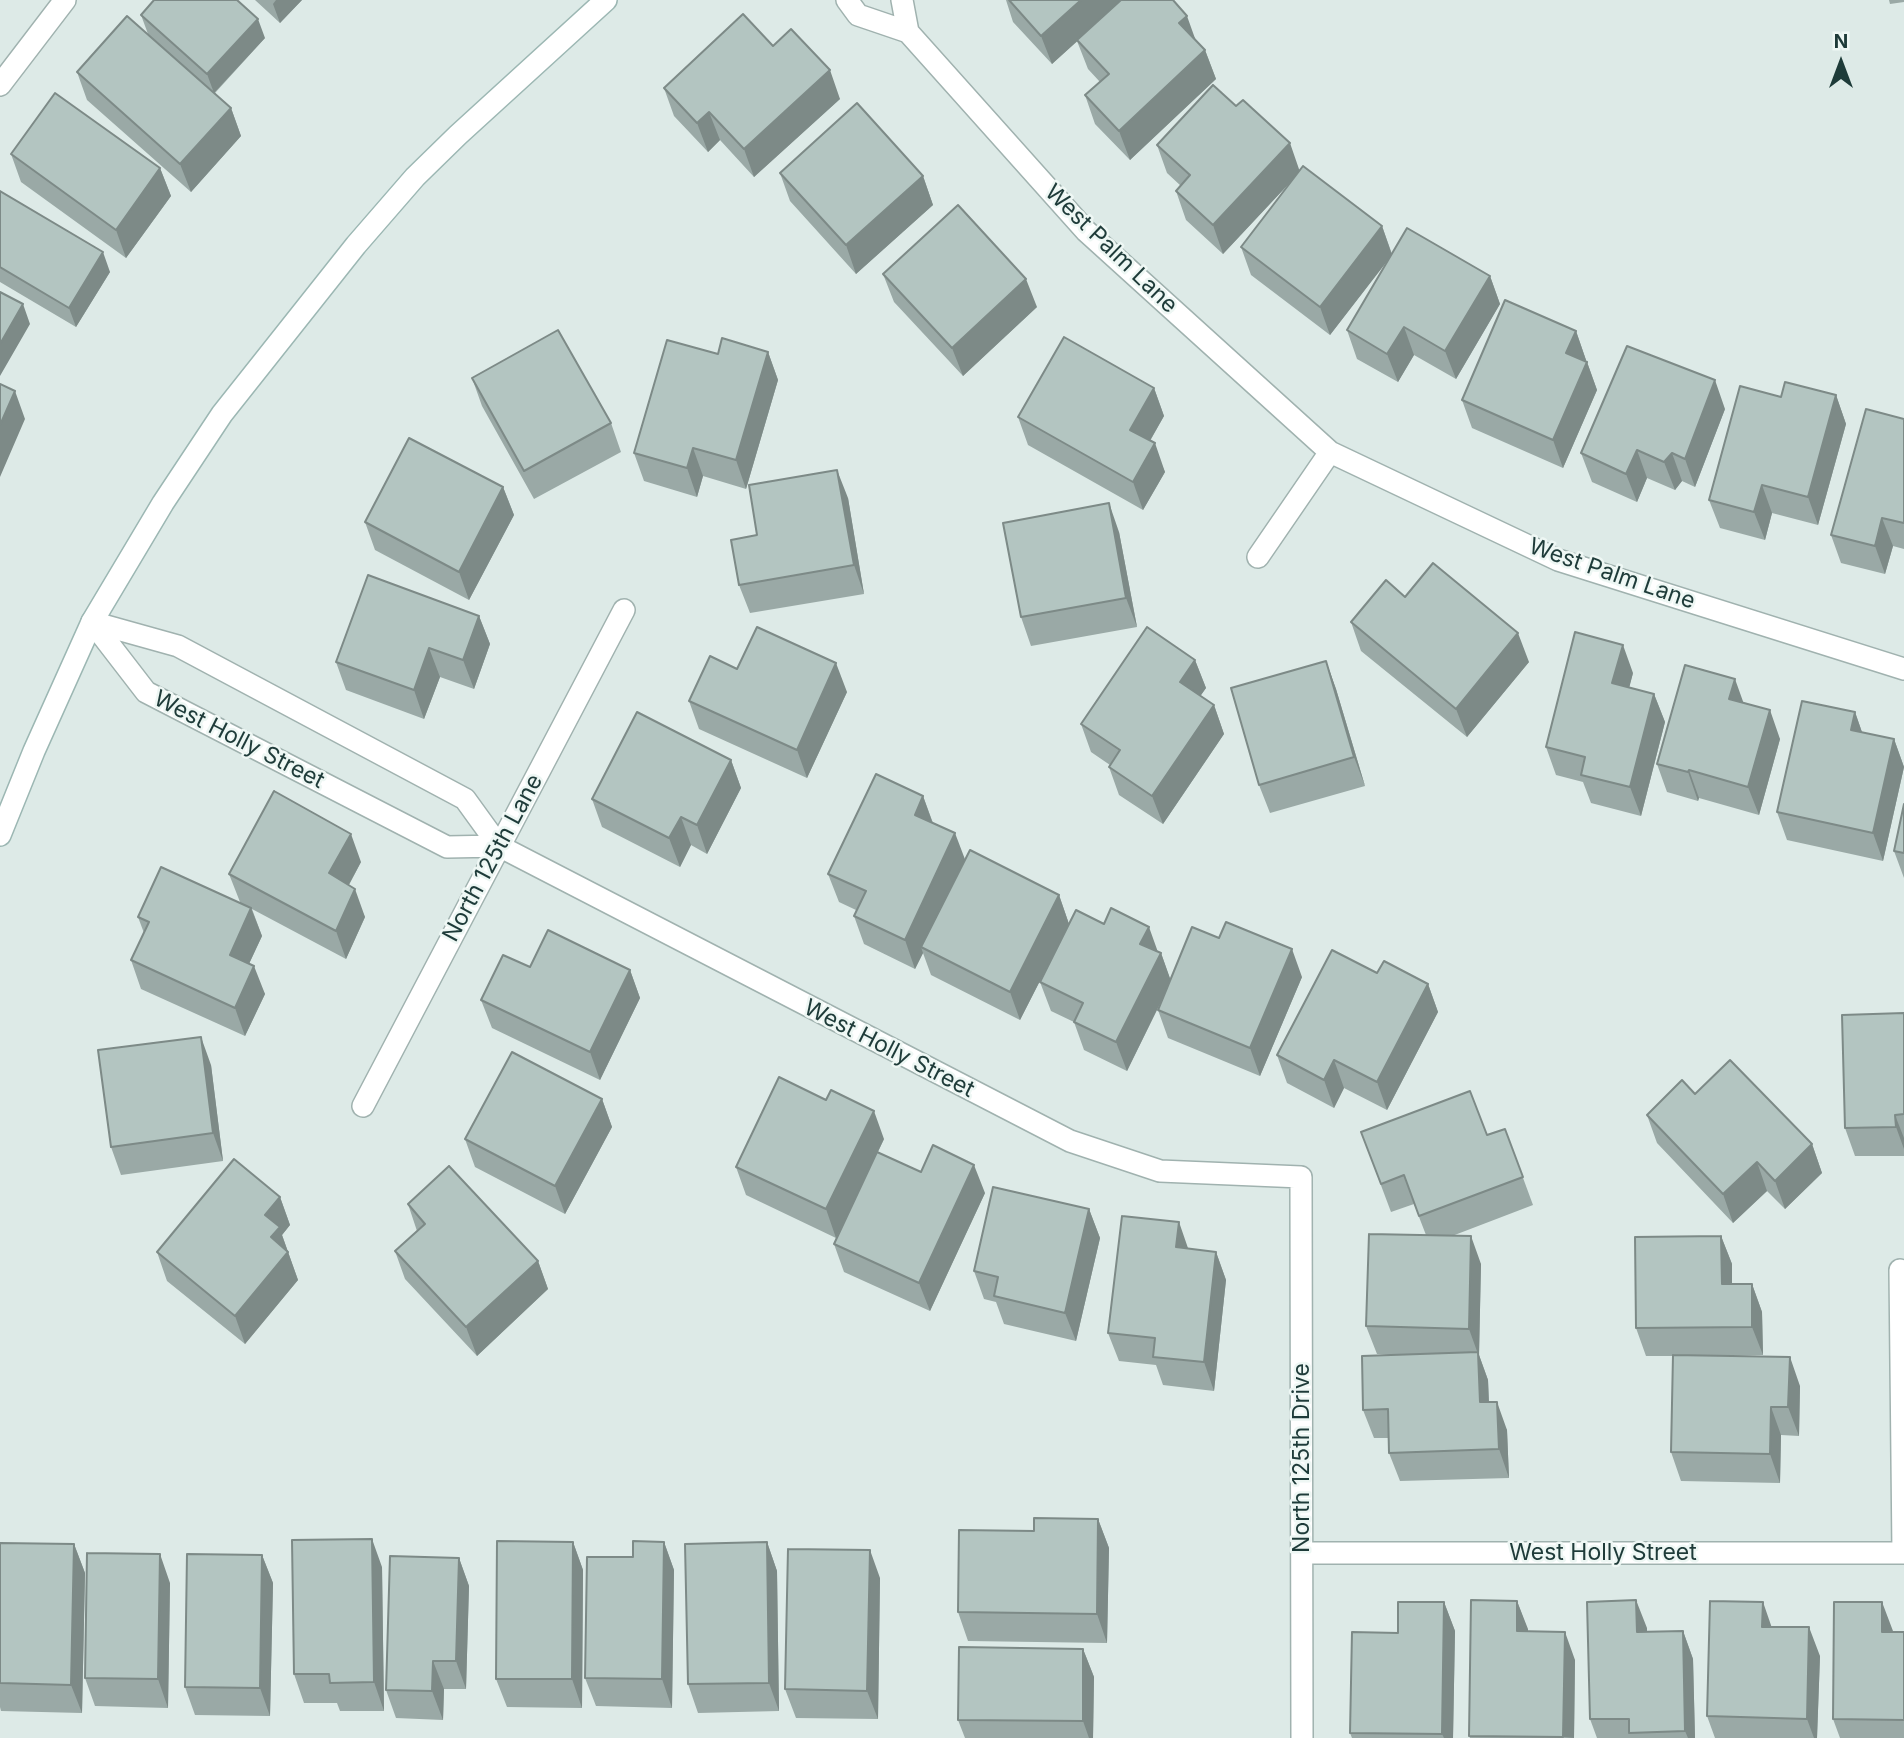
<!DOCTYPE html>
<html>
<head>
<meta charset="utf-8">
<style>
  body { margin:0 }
  #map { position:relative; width:1904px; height:1738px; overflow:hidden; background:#ddeae7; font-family:Inter,sans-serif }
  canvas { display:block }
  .north { position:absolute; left:1806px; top:28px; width:70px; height:70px; -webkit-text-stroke:5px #eef7f4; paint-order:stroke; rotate:0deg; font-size:19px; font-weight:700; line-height:28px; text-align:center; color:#1e3b39 }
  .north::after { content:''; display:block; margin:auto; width:24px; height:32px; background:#1e3b39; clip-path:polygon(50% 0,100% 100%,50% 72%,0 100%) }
</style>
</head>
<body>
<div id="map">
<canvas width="1904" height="1738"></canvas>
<div class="north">N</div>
</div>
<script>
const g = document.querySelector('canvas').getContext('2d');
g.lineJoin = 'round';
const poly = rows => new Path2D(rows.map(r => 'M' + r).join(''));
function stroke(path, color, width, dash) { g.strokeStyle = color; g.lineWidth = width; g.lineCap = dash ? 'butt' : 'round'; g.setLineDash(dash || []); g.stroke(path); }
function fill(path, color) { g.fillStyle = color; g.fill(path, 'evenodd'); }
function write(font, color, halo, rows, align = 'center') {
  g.font = font + ' Inter,sans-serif'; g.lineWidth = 5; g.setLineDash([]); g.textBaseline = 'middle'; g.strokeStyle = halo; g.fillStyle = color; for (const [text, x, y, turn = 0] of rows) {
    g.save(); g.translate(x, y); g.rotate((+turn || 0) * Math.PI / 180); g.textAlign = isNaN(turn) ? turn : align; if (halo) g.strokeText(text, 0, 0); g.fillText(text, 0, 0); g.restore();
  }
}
const street = poly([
  [847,0,858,15,908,32,1086,231,1330,452,1558,560,1904,669],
  [902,0,908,32],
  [0,85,65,0],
  [1258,557,1330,452],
  [92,622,178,646,465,799,499,846,1070,1141,1160,1171,1301,1177,1302,1738],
  [92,622,146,692,447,847,499,846],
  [363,1106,624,610],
  [1900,1270,1903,1553],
  [1302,1553,1904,1553]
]);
const secondary = poly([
  [0,835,34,751,92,622,163,503,222,414,356,245,415,177,458,135,606,0]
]);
stroke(street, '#a0b2af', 24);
stroke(secondary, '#9cb7b3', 24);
stroke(street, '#fff', 21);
stroke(secondary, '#fff', 21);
fill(poly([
  [255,0,302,0,280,23],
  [1006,0,1173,0,1196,40,1205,50,1216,79,1130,160,1095,124,1085,95,1100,82,1088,69,1077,41,1052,64,1013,22],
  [1889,0,1904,0,1904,2,1890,4],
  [141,15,265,38,215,93,231,108,241,136,191,192,87,100,77,72,148,34],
  [773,46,840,99,754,177,720,140,708,152,674,116,664,88],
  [1157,145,1300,170,1382,226,1392,254,1490,276,1500,304,1456,379,1414,355,1398,382,1357,359,1347,330,1389,258,1330,335,1251,275,1241,247,1292,180,1223,254,1186,220,1176,191,1181,186,1167,173],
  [11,154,160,168,171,196,126,258,21,182],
  [780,173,923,176,933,205,856,274,790,201],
  [0,191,110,272,76,327,0,282],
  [883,274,1037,307,963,376,894,302],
  [1576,331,1586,360,1585,361,1587,362,1597,390,1563,468,1472,428,1462,400],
  [768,352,778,380,746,489,703,476,697,497,644,481,634,453,718,354],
  [472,378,611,423,621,452,534,499,482,406],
  [1154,388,1164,416,1150,441,1165,472,1143,510,1028,445,1018,417],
  [1836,395,1846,424,1818,525,1772,513,1765,540,1720,528,1709,500,1781,397],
  [1725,409,1695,487,1682,481,1675,490,1647,478,1637,502,1592,482,1581,453],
  [1904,419,1904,549,1893,546,1885,574,1841,563,1831,535],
  [503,487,514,515,469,600,375,550,365,522],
  [848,498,864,594,750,613,739,585,757,535],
  [1119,532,1137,627,1031,646,1021,617],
  [479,616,490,644,474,689,440,677,424,719,346,690,336,662],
  [1351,622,1529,662,1467,737,1361,651],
  [1195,660,1206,688,1200,696,1214,705,1224,734,1163,824,1119,795,1109,767,1110,765,1091,752,1081,724],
  [1326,661,1336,689,1365,786,1270,813,1259,785],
  [737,669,847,692,807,778,699,729,689,701],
  [1633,673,1629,687,1654,694,1665,722,1641,816,1591,803,1583,782,1556,775,1546,747],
  [1743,703,1780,739,1759,815,1699,798,1698,801,1667,792,1657,764],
  [1855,712,1862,732,1894,739,1904,767,1883,861,1787,840,1777,812],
  [731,760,741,788,707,854,691,845,680,867,602,827,592,799],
  [923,796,933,823,965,860,1059,895,1069,924,1020,1020,931,975,923,953,915,969,864,944,854,916,856,910,839,902,828,874],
  [1904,804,1904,878,1894,851],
  [361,862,349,885,365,917,346,959,252,909,262,936,249,964,265,994,245,1036,141,989,131,960,144,933,138,917,240,902,229,874],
  [1158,952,1161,953,1170,979,1302,977,1260,1076,1168,1038,1158,1010,1161,1002,1127,1071,1084,1050,1074,1022,1051,1011,1040,982],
  [530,967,630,970,640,998,600,1080,492,1028,481,1000],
  [1377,973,1428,984,1438,1012,1387,1110,1344,1088,1334,1108,1287,1083,1277,1055],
  [1904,1013,1904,1156,1855,1156,1845,1128],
  [211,1065,223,1161,121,1175,111,1147],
  [1695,1094,1812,1144,1822,1173,1785,1209,1767,1191,1733,1223,1657,1143,1647,1115],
  [602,1099,612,1127,565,1214,475,1167,465,1139],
  [1505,1129,1533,1205,1452,1236,1481,1264,1479,1355,1488,1380,1489,1402,1507,1430,1509,1478,1400,1481,1389,1453,1389,1438,1374,1438,1363,1410,1394,1355,1377,1354,1366,1326,1426,1235,1414,1204,1391,1212,1361,1132,1487,1135],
  [884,1139,878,1152,921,1172,985,1193,930,1311,844,1272,834,1244,836,1238,746,1195,736,1167],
  [280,1197,290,1225,282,1235,298,1280,245,1344,167,1281,157,1252],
  [408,1204,538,1261,548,1289,477,1356,405,1279,395,1251,417,1231],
  [1089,1209,1100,1238,1076,1341,1004,1324,996,1302,984,1299,974,1271],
  [1721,1236,1732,1264,1732,1284,1752,1284,1762,1312,1763,1355,1702,1356,1800,1386,1799,1436,1781,1435,1780,1483,1681,1481,1671,1452,1673,1356,1646,1356,1636,1328],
  [1188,1249,1216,1252,1226,1280,1214,1391,1163,1385,1156,1365,1119,1361,1108,1333],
  [1098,1519,1109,1548,1107,1643,968,1641,958,1612,1034,1531],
  [573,1542,583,1570,582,1708,507,1707,496,1679],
  [664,1542,674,1570,672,1708,596,1706,585,1678,633,1557],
  [767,1542,777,1571,779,1711,698,1713,688,1684],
  [0,1543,74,1544,85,1573,82,1713,1,1711,0,1707],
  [262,1555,273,1583,270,1716,195,1715,185,1687],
  [459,1558,469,1586,466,1689,444,1689,443,1720,396,1718,386,1690],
  [382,1567,384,1711,340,1711,337,1703,304,1703,294,1674],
  [880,1578,878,1719,796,1718,785,1689],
  [170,1583,168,1708,95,1706,85,1678],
  [1517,1601,1528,1631,1575,1660,1574,1738,1470,1738,1469,1736],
  [1444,1602,1455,1631,1453,1738,1352,1738,1350,1733,1398,1633],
  [1772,1627,1820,1656,1817,1738,1715,1738,1707,1716],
  [1647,1628,1647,1632,1683,1631,1693,1659,1695,1738,1597,1738,1590,1719],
  [1893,1632,1904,1632,1904,1738,1840,1738,1833,1719],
  [1083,1649,1094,1677,1093,1738,965,1738,958,1720]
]), '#9aa9a6');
fill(poly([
  [276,0,302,0,280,23,273,4],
  [1081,0,1123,0,1052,64,1041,36],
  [1187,16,1197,44,1179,23],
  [258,19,265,38,214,93,207,74],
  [1205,50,1216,79,1130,160,1119,131],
  [830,70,840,99,754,177,744,149],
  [231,108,241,136,191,192,180,164],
  [709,112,720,140,708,152,697,123],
  [1290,143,1300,172,1223,254,1213,225],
  [160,168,171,196,126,258,116,230],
  [923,176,933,205,856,274,846,245],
  [1382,226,1392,255,1330,335,1320,307],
  [103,252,110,272,76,327,69,308],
  [1490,276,1500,304,1456,379,1445,351],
  [1026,279,1037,307,963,376,952,348],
  [23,304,30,324,0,376,0,344],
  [1404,327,1414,355,1398,382,1387,354],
  [1576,331,1586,360,1577,381,1566,353],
  [768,352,778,380,746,489,736,460],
  [1587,362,1597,390,1563,468,1553,440],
  [1715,380,1725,409,1695,487,1685,459],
  [1154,388,1164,416,1140,458,1130,430],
  [15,391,25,419,0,477,0,425],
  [1836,395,1846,424,1818,525,1808,497],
  [1155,443,1165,472,1143,510,1133,482],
  [693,448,703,476,697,497,687,468],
  [1637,450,1647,478,1637,502,1626,474],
  [1672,453,1682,481,1675,490,1664,462],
  [837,470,848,498,864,594,854,565],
  [1762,485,1772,513,1765,540,1754,512],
  [503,487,514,515,469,600,459,572],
  [1109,503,1119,532,1137,627,1126,598],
  [1882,518,1893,546,1885,574,1875,546],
  [479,616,490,644,474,689,463,660],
  [1518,633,1529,662,1467,737,1456,709],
  [1623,645,1633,673,1623,712,1612,683],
  [429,648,440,677,424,719,414,690],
  [1195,660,1206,688,1190,711,1180,682],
  [1326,661,1336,689,1365,786,1354,757],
  [836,663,847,692,807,778,797,750],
  [1735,679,1745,707,1729,699],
  [1654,694,1665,722,1641,816,1630,787],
  [1214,705,1224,734,1163,824,1152,796],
  [1770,710,1780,739,1759,815,1748,787],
  [1855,712,1865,741,1851,730],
  [1894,739,1904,767,1883,861,1873,833],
  [731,760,741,788,707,854,697,825],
  [1689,770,1699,798,1698,801,1688,772],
  [923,796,933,824,915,815],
  [681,817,691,845,680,867,669,838],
  [955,833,966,862,921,947,923,953,915,969,905,940],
  [351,834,361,862,340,901,329,873],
  [355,889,365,917,346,959,336,931],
  [1059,895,1069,924,1020,1020,1010,992],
  [251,908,262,936,240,983,230,955],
  [1149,927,1159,955,1140,944],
  [1292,949,1302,977,1260,1076,1250,1048],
  [1161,953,1171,981,1127,1071,1116,1042],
  [254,966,265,994,245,1036,235,1008],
  [630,970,640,998,600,1080,590,1052],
  [1428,984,1438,1012,1387,1110,1377,1082],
  [201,1037,211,1065,223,1161,213,1133],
  [1334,1060,1344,1088,1334,1108,1324,1080],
  [602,1099,612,1127,565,1214,555,1186],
  [874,1111,884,1139,836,1238,826,1209],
  [1895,1115,1904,1138,1904,1149,1896,1127],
  [1812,1144,1822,1173,1785,1209,1775,1181],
  [1757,1162,1767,1191,1733,1223,1723,1194],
  [974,1165,985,1193,930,1311,919,1283],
  [280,1197,290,1225,282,1235,298,1280,245,1344,235,1316,271,1237,265,1215],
  [1089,1209,1100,1238,1076,1341,1065,1313],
  [1179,1222,1189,1251,1176,1247],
  [1471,1236,1481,1264,1479,1355,1488,1380,1490,1431,1480,1402,1478,1354,1469,1329],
  [1721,1236,1732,1264,1732,1312,1722,1284],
  [1216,1252,1226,1280,1214,1391,1204,1362],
  [538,1261,548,1289,477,1356,466,1327],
  [1752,1284,1762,1312,1763,1355,1752,1327],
  [1790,1357,1800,1386,1799,1436,1788,1407],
  [1497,1402,1507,1430,1509,1478,1499,1449],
  [1771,1407,1781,1435,1780,1483,1770,1454],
  [1098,1519,1109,1548,1107,1643,1097,1614],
  [372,1539,382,1567,384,1711,374,1682],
  [573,1542,583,1570,582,1708,572,1679],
  [664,1542,674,1570,672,1708,662,1679],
  [767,1542,777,1571,779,1711,769,1683],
  [74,1544,85,1573,82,1713,71,1685],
  [870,1550,880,1578,878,1719,867,1691],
  [160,1554,170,1583,168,1708,158,1679],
  [262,1555,273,1583,270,1716,260,1688],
  [459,1558,469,1586,466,1689,456,1661],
  [1636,1600,1647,1628,1647,1661,1637,1632],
  [1517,1601,1528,1629,1528,1659,1517,1631],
  [1444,1602,1455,1631,1453,1738,1444,1738,1442,1734],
  [1763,1602,1773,1631,1762,1627],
  [1882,1602,1893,1631,1892,1660,1882,1632],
  [1809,1627,1820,1656,1817,1738,1814,1738,1807,1719],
  [1683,1631,1693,1659,1695,1738,1688,1738,1685,1731],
  [1565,1632,1575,1660,1574,1738,1563,1737],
  [1083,1649,1094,1677,1093,1738,1089,1738,1083,1721],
  [433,1661,444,1689,443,1720,432,1691]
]), '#7d8a87');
const building = poly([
  [154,0,237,0,258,19,207,74,141,15,154,0],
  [1009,0,1081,0,1041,36,1009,0],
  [1121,0,1173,0,1187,16,1179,23,1205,50,1119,131,1085,95,1109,74,1077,40,1121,0],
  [743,14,773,46,791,29,830,70,744,149,709,112,697,123,664,88,743,14],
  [127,16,231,108,180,164,77,72,127,16],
  [1213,85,1236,106,1243,100,1290,143,1213,225,1176,191,1190,175,1157,145,1213,85],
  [55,93,160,168,116,230,11,154,55,93],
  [857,103,923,176,846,245,780,173,857,103],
  [1303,166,1382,226,1320,307,1241,247,1303,166],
  [0,191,103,252,69,308,0,267,0,191],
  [958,205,1026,279,952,348,883,274,958,205],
  [1407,228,1490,276,1445,351,1404,327,1387,354,1347,330,1407,228],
  [0,292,23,304,0,344,0,292],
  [1505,300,1576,331,1566,353,1587,362,1553,440,1462,400,1505,300],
  [558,330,611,423,524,471,472,378,558,330],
  [1064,337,1154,388,1130,430,1155,443,1133,482,1018,417,1064,337],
  [722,338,768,352,736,460,693,448,687,468,634,453,667,340,718,354,722,338],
  [1627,346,1715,380,1685,459,1672,453,1664,462,1637,450,1626,474,1581,453,1627,346],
  [1785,382,1836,395,1808,497,1762,485,1754,512,1709,500,1740,386,1781,397,1785,382],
  [0,384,15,391,0,425,0,384],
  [1866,409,1904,419,1904,523,1882,518,1875,546,1831,535,1866,409],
  [409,438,503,487,459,572,365,522,409,438],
  [837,470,854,565,739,585,731,540,757,535,749,485,837,470],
  [1109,503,1126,598,1021,617,1003,523,1109,503],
  [1433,563,1518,633,1456,709,1351,622,1386,580,1405,597,1433,563],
  [368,575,479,616,463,660,429,648,414,690,336,662,368,575],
  [757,627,836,663,797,750,689,701,710,656,737,669,757,627],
  [1147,627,1195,660,1180,682,1214,705,1152,796,1109,767,1120,750,1081,724,1147,627],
  [1575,632,1623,645,1612,683,1654,694,1630,787,1581,775,1585,757,1546,747,1575,632],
  [1326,661,1354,757,1259,785,1231,688,1326,661],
  [1685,665,1735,679,1729,699,1770,710,1748,787,1689,770,1688,772,1657,764,1685,665],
  [1802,701,1855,712,1851,730,1894,739,1873,833,1777,812,1802,701],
  [637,712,731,760,697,825,681,817,669,838,592,799,637,712],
  [876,774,923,796,915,815,955,833,905,940,854,916,866,891,828,874,876,774],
  [274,791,351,834,329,873,355,889,336,931,229,874,274,791],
  [1904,804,1904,853,1894,851,1904,804],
  [970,850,1059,895,1010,992,921,947,970,850],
  [161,867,251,908,230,955,254,966,235,1008,131,960,149,922,138,917,161,867],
  [1111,908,1149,927,1140,944,1161,953,1116,1042,1074,1022,1083,1003,1040,982,1076,910,1104,924,1111,908],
  [1226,922,1292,949,1250,1048,1158,1010,1192,927,1219,938,1226,922],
  [548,930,630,970,590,1052,481,1000,503,955,530,967,548,930],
  [1332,950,1377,973,1384,961,1428,984,1377,1082,1334,1060,1324,1080,1277,1055,1332,950],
  [1904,1013,1904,1114,1895,1115,1896,1127,1845,1128,1842,1015,1904,1013],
  [201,1037,213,1133,111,1147,98,1050,201,1037],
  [512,1052,602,1099,555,1186,465,1139,512,1052],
  [1730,1060,1812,1144,1775,1181,1757,1162,1723,1194,1647,1115,1682,1080,1695,1094,1730,1060],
  [779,1077,826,1100,831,1090,874,1111,826,1209,736,1167,779,1077],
  [1470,1091,1487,1135,1505,1129,1523,1177,1419,1216,1404,1175,1381,1184,1361,1132,1470,1091],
  [933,1145,974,1165,919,1283,834,1244,877,1152,921,1172,933,1145],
  [234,1159,280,1197,265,1215,280,1227,271,1237,288,1252,235,1316,157,1252,234,1159],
  [449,1166,538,1261,466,1327,395,1251,425,1224,408,1204,449,1166],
  [993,1187,1089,1209,1065,1313,994,1296,998,1277,974,1271,993,1187],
  [1122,1216,1179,1222,1176,1247,1216,1252,1204,1362,1153,1357,1155,1338,1108,1333,1122,1216],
  [1369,1234,1471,1236,1469,1329,1366,1326,1369,1234],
  [1721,1236,1722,1284,1752,1284,1752,1327,1636,1328,1635,1237,1721,1236],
  [1478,1352,1480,1402,1497,1402,1499,1449,1389,1453,1388,1409,1363,1410,1362,1356,1478,1352],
  [1673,1355,1790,1357,1788,1407,1771,1407,1770,1454,1671,1452,1673,1355],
  [1034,1518,1098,1519,1097,1614,958,1612,959,1530,1034,1531,1034,1518],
  [372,1539,374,1682,330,1683,329,1674,294,1674,292,1540,372,1539],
  [497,1541,573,1542,572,1679,496,1679,497,1541],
  [633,1541,664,1542,662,1679,585,1678,587,1557,633,1557,633,1541],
  [767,1542,769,1683,688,1684,685,1544,767,1542],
  [0,1543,74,1544,71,1685,0,1683,0,1543],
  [788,1549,870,1550,867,1691,785,1689,788,1549],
  [87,1553,160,1554,158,1679,85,1678,87,1553],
  [187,1554,262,1555,260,1688,185,1687,187,1554],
  [390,1556,459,1558,456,1661,433,1661,432,1691,386,1690,390,1556],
  [1471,1600,1517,1601,1517,1631,1565,1632,1563,1737,1469,1736,1471,1600],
  [1636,1600,1637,1632,1683,1631,1685,1731,1629,1733,1629,1719,1590,1719,1587,1602,1636,1600],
  [1710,1601,1763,1602,1762,1627,1809,1627,1807,1719,1707,1716,1710,1601],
  [1398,1602,1444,1602,1442,1734,1350,1733,1352,1632,1398,1633,1398,1602],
  [1834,1602,1882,1602,1882,1632,1904,1632,1904,1720,1833,1719,1834,1602],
  [959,1647,1083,1649,1083,1721,958,1720,959,1647]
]);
fill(building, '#b3c5c1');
stroke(building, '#7d8a87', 2);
write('23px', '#1e3b39', '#eef7f4', [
  ["West Palm Lane",1111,249,44],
  ["West Palm Lane",1612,574,19],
  ["West Holly Street",239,740,27],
  ["North 125th Lane",493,858,-62],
  ["West Holly Street",889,1049,27],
  ["North 125th Drive",1302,1458,-90],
  ["West Holly Street",1603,1553]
]);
</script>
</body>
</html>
